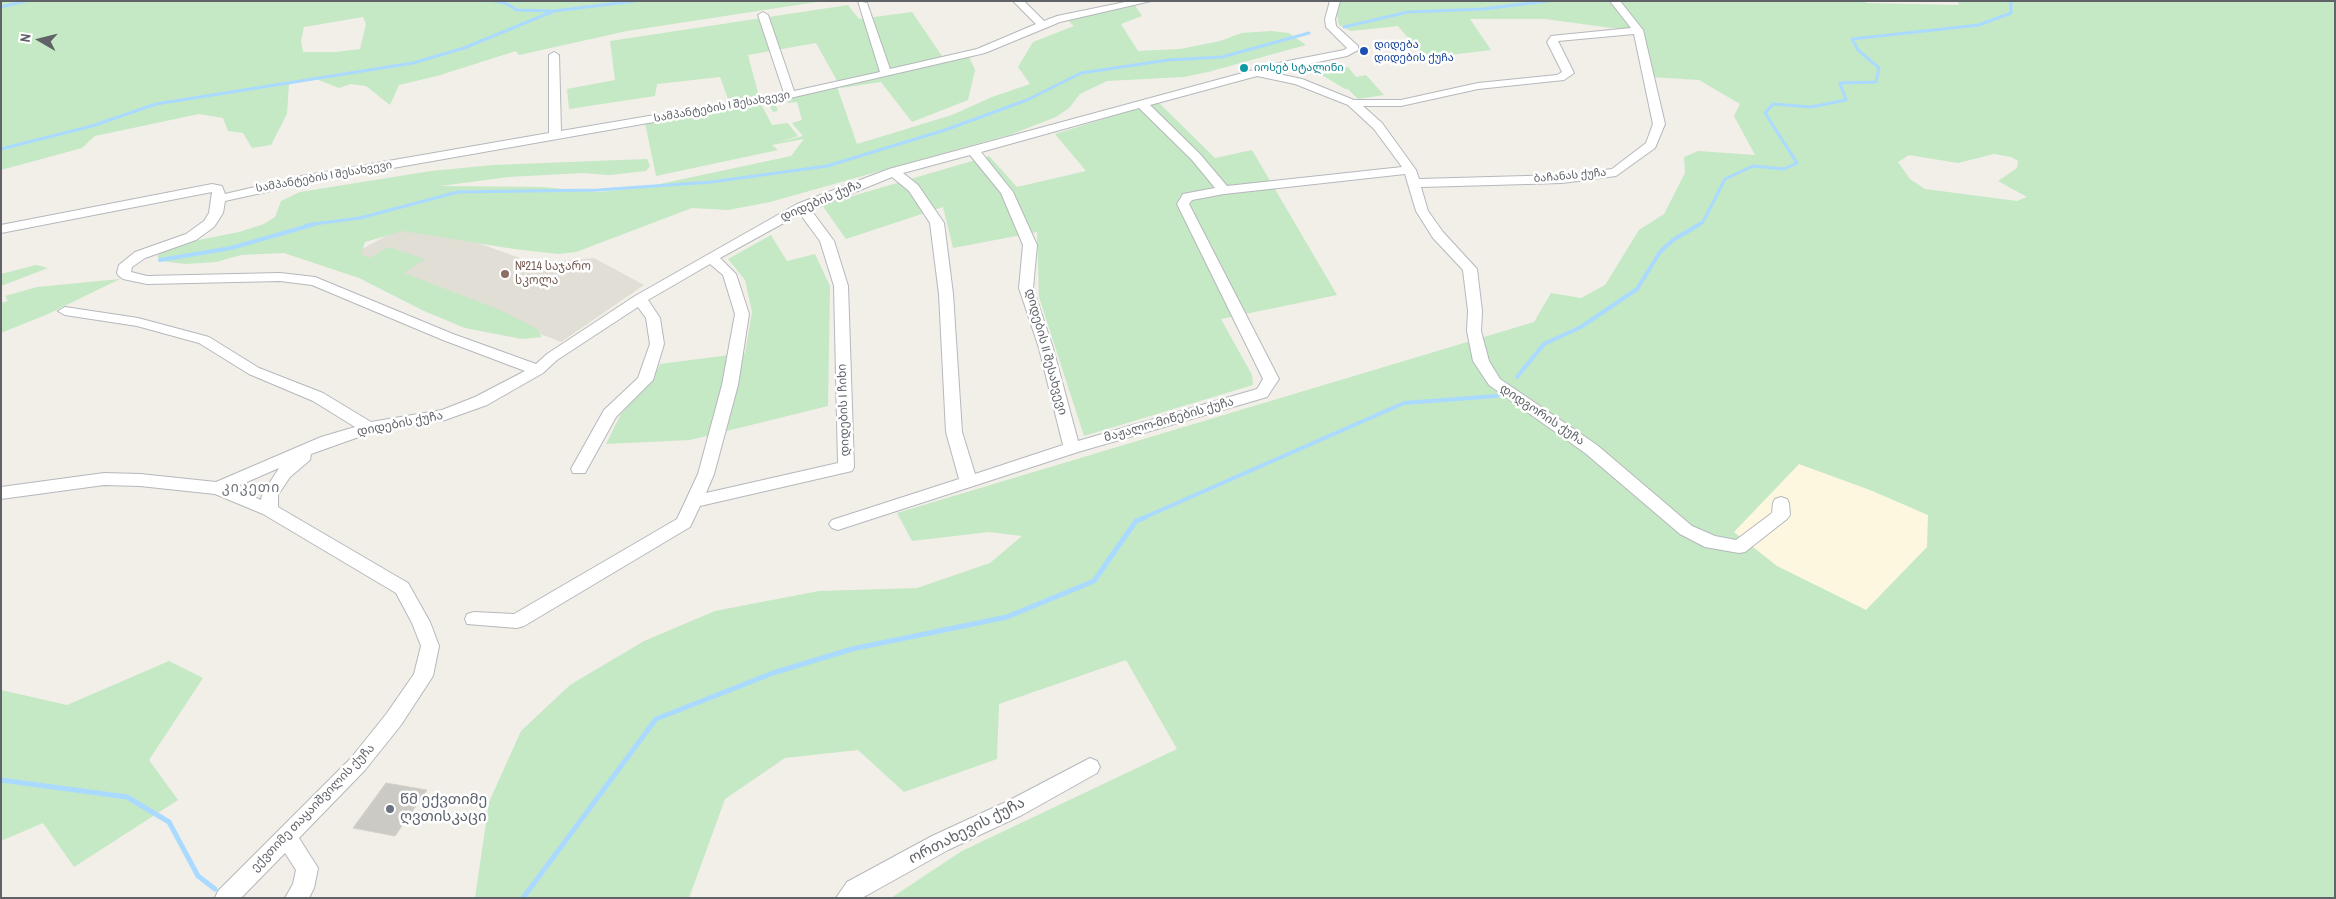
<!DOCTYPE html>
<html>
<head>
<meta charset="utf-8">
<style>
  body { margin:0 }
  #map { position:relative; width:2336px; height:899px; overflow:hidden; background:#f1efe8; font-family:"Archivo Narrow",sans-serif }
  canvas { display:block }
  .frame { position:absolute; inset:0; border:2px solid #5f6368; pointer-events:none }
  .north { position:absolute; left:15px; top:15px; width:50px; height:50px; -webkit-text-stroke:4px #fff; paint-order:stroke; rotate:278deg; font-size:14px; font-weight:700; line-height:20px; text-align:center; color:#5f6368 }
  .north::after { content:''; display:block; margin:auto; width:18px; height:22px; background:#5f6368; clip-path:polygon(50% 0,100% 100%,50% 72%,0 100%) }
</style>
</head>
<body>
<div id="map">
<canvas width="2336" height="899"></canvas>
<div class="frame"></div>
<div class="north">N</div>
</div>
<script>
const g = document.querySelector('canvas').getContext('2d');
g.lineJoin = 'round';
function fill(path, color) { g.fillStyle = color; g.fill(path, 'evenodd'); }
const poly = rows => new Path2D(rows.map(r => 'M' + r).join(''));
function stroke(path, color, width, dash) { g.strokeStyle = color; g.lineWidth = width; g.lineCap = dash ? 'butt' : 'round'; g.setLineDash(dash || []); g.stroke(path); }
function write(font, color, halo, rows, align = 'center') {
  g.font = font + ' "Archivo Narrow","Noto Sans Georgian",sans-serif'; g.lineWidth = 5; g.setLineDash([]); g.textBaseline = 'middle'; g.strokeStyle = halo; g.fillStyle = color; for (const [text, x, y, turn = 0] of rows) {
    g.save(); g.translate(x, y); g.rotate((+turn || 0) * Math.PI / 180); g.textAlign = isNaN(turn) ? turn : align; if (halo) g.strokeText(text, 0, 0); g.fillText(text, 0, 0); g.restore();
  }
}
fill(poly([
  [1799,464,1870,490,1928,515,1927,547,1866,610,1777,566,1734,532]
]), '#fef7e0');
fill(poly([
  [433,227,534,263,594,258,644,285,561,342,358,263,358,251,399,229]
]), '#e1ded6');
fill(poly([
  [1,1,823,1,627,31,519,55,516,51,437,76,399,85,390,105,366,86,351,84,339,88,316,79,289,84,287,114,271,145,252,148,243,133,228,131,223,118,199,114,95,136,82,148,1,170],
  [363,17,366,24,360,49,336,52,303,52,301,41,304,27],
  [1132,1,1142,16,1121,24,1138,51,1180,49,1220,41,1242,33,1271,31,1289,33,1306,45,1208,72,1184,77,1107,81,1080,94,1069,108,1056,117,1012,134,770,202,728,210,692,208,576,252,558,254,514,249,403,231,365,242,361,254,370,258,388,247,425,259,404,273,500,310,536,328,542,337,522,339,465,328,424,311,359,278,284,253,241,255,216,262,186,264,161,261,157,256,168,246,239,232,264,224,275,217,281,201,300,192,431,171,493,165,620,160,647,159,650,166,646,171,609,175,582,173,509,177,440,186,541,187,600,192,646,187,791,156,804,139,772,145,778,150,656,176,645,123,731,107,720,77,657,84,655,96,569,109,567,89,615,80,610,41,848,5,859,19,912,12,944,59,967,52,975,70,968,100,912,122,881,82,841,88,816,43,748,55,761,104,772,125,788,123,798,136,780,142,803,136,792,123,802,120,799,109,797,102,789,103,784,100,776,106,778,111,773,112,768,103,770,101,837,87,857,144,952,115,992,97,1030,84,1018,67,1033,42,1074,26,1064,17],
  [1342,1,1864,1,1866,3,1959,5,1958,1,2335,1,2335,898,891,898,962,851,1177,749,1126,660,999,704,997,759,904,792,858,750,785,758,725,799,689,898,475,898,489,802,521,731,570,685,644,641,715,611,819,591,917,588,990,563,1022,536,989,532,912,541,897,513,1534,322,1551,293,1581,298,1605,285,1639,230,1664,214,1685,173,1684,157,1698,151,1755,155,1734,116,1740,104,1699,80,1649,77,1647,45,1642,32,1545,19,1470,19,1491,50,1425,58,1398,26,1351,31,1339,25,1335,5],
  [1994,154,2011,157,2018,161,2017,168,1998,181,2027,197,2017,201,1925,189,1910,179,1898,162,1909,155,1958,163],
  [1799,464,1870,490,1928,515,1927,547,1866,610,1777,566,1734,532],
  [1335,62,1340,68,1348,67,1356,77,1366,75,1384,95,1358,99,1348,89,1345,89,1307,66],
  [1158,102,1215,158,1252,150,1337,295,1221,319,1252,375,1253,385,1084,436,1039,297,1037,232,953,248,943,207,846,239,822,205,989,156,1017,187,1086,171,1055,134],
  [771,235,787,261,815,254,830,286,828,406,690,440,606,444,621,414,652,381,660,364,745,353,752,312,745,280,728,259],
  [36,265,48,268,1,286,1,274],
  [120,279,48,314,1,333,1,303,8,301,5,296,37,287],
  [169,661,203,678,149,760,178,800,74,867,43,823,1,841,1,690,67,705]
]), '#c5e8c5');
stroke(poly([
  [494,1,505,3,517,10,554,11,635,1],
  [1,7,26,1],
  [1344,27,1408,12,1483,9,1548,1],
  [1,149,92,126,156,104,413,63,464,48,554,11],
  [306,225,360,218,458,192,598,190,711,182,827,166,945,130,1027,100,1081,73,1168,60,1222,57,1309,33],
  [1698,225,1703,222,1725,179,1753,166,1784,169,1797,163,1765,113,1773,104,1811,107,1846,100,1840,83,1876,82,1879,68,1858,50,1852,39,1979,25,2011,13,2011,1]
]), '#aadaff', 3);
stroke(poly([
  [160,260,231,248,315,224],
  [1517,377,1544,344,1581,327,1637,289,1660,252,1673,240,1700,224],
  [1143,518,1404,403,1497,396]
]), '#aadaff', 4);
stroke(poly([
  [1,780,127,797,169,822,198,876,215,889],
  [523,898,656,719,773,673,852,649,1007,617,1094,581,1136,521,1146,517]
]), '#aadaff', 5);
const building = poly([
  [386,783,427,790,395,836,353,828,386,783]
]);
fill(building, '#cccac5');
stroke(building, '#d6d1c6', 1);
const minor = poly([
  [858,1,867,3,890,69,977,49,1036,24,1013,1,1024,1,1044,21,1057,16,1130,1,1151,1,1060,22,985,53,790,98,302,184,225,201,223,213,214,227,196,240,145,258,132,267,131,272,147,276,280,273,315,277,453,334,536,364,547,354,635,296,797,204,889,169,1283,62,1344,50,1347,48,1326,27,1325,19,1330,1,1340,1,1335,19,1336,26,1358,46,1358,50,1347,56,1269,72,1302,79,1354,100,1401,100,1478,83,1557,75,1562,72,1547,42,1551,36,1631,28,1610,1,1620,1,1643,30,1665,124,1655,148,1616,176,1562,183,1421,187,1428,211,1443,232,1477,269,1482,311,1481,331,1489,361,1500,379,1597,445,1692,526,1715,536,1736,540,1772,513,1773,503,1775,499,1781,497,1787,499,1789,503,1790,515,1787,519,1745,552,1739,553,1705,547,1680,534,1585,453,1489,385,1473,361,1467,331,1468,311,1463,270,1433,238,1416,211,1405,174,1224,194,1192,200,1189,204,1279,379,1267,397,1078,452,844,528,838,530,832,528,829,524,832,520,959,479,946,432,939,294,930,223,909,191,892,177,811,210,834,241,848,286,854,467,852,471,700,506,690,527,524,626,517,628,467,624,465,619,467,614,474,612,514,614,677,519,698,474,722,385,735,314,723,275,710,264,648,300,660,318,664,344,653,380,616,417,585,473,573,473,571,469,604,410,638,378,650,344,646,318,638,307,557,360,543,373,487,405,445,420,370,433,311,454,310,460,290,477,278,495,278,507,408,583,430,622,439,646,433,676,401,725,365,770,299,838,318,868,314,888,309,898,285,898,293,884,296,870,285,853,241,898,215,898,218,891,351,758,387,713,414,674,421,646,412,623,396,593,263,514,215,494,140,486,104,485,1,499,1,487,104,473,140,474,216,482,321,437,355,427,313,401,249,374,199,343,137,326,65,315,58,311,65,307,138,318,209,337,259,368,323,393,371,422,442,410,475,397,525,371,443,340,312,285,280,281,147,284,123,279,119,276,117,273,119,265,135,252,186,234,204,221,209,213,212,192,1,233,1,225,212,184,222,186,225,194,302,176,549,133,549,55,554,52,559,55,561,131,784,93,758,15,763,12,768,15,794,91,880,72,858,1],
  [1634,34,1653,124,1646,143,1612,169,1562,175,1419,179,1416,170,1382,123,1363,106,1401,106,1478,89,1564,80,1574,73,1558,41,1634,34],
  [1257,76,1295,84,1348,105,1374,129,1402,167,1227,186,1200,154,1150,105,1257,76],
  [1139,108,1192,160,1215,188,1183,194,1177,204,1263,379,1257,389,1078,441,1053,348,1033,288,1037,245,1013,192,981,152,1139,108],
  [970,155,1001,193,1023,245,1019,288,1039,348,1063,445,975,474,962,432,953,294,944,223,918,185,903,173,970,155],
  [800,214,820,241,834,286,838,463,706,493,714,474,738,385,749,314,736,274,720,258,800,214],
  [279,468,262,495,261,500,233,488,279,468],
  [1090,758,1097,761,1100,767,1097,773,1022,815,948,850,862,898,836,898,847,882,932,836,1008,801,1090,758]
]);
stroke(minor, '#b5b8bc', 2);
fill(minor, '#fff');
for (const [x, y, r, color] of [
  [1364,51,5,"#1a4fb4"],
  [1244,68,5,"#0f9aa8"],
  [505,274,5,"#8d6e63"],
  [390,809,5,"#6b7280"]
]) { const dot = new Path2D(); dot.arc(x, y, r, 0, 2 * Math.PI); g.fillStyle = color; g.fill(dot); stroke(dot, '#fff', 2); }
write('11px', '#164399', '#fff', [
  ["დიდება",1374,45],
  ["დიდების ქუჩა",1374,58]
], 'left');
write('11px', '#0d838f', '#fff', [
  ["იოსებ სტალინი",1254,68]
], 'left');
write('11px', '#5f6368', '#fff', [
  ["სამპანტების I შესახვევი",722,107,-10],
  ["ბაჩანას ქუჩა",1570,176,-5],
  ["სამპანტების I შესახვევი",324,177,-10]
]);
write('12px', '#5f6368', '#fff', [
  ["დიდების ქუჩა",821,201,-23],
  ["დიდების II შესახვევი",1046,352,75],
  ["დიდების I ჩიხი",844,410,-92],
  ["დიდგორის ქუჩა",1542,415,34],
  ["მაჟალო-მიწების ქუჩა",1169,420,-16],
  ["დიდების ქუჩა",400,424,-11],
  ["ექვთიმე თაყაიშვილის ქუჩა",313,808,-46]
]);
write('12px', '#785e54', '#fff', [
  ["№214 საჯარო",515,267],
  ["სკოლა",515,281]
], 'left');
g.letterSpacing = '1px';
write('14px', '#70757a', '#fff', [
  ["კიკეთი",251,488]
]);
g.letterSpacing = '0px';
write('15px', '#5b616d', '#fff', [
  ["წმ ექვთიმე",400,800],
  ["ღვთისკაცი",400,817]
], 'left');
write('15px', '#5f6368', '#fff', [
  ["ორთახევის ქუჩა",967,831,-27]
]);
</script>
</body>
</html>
